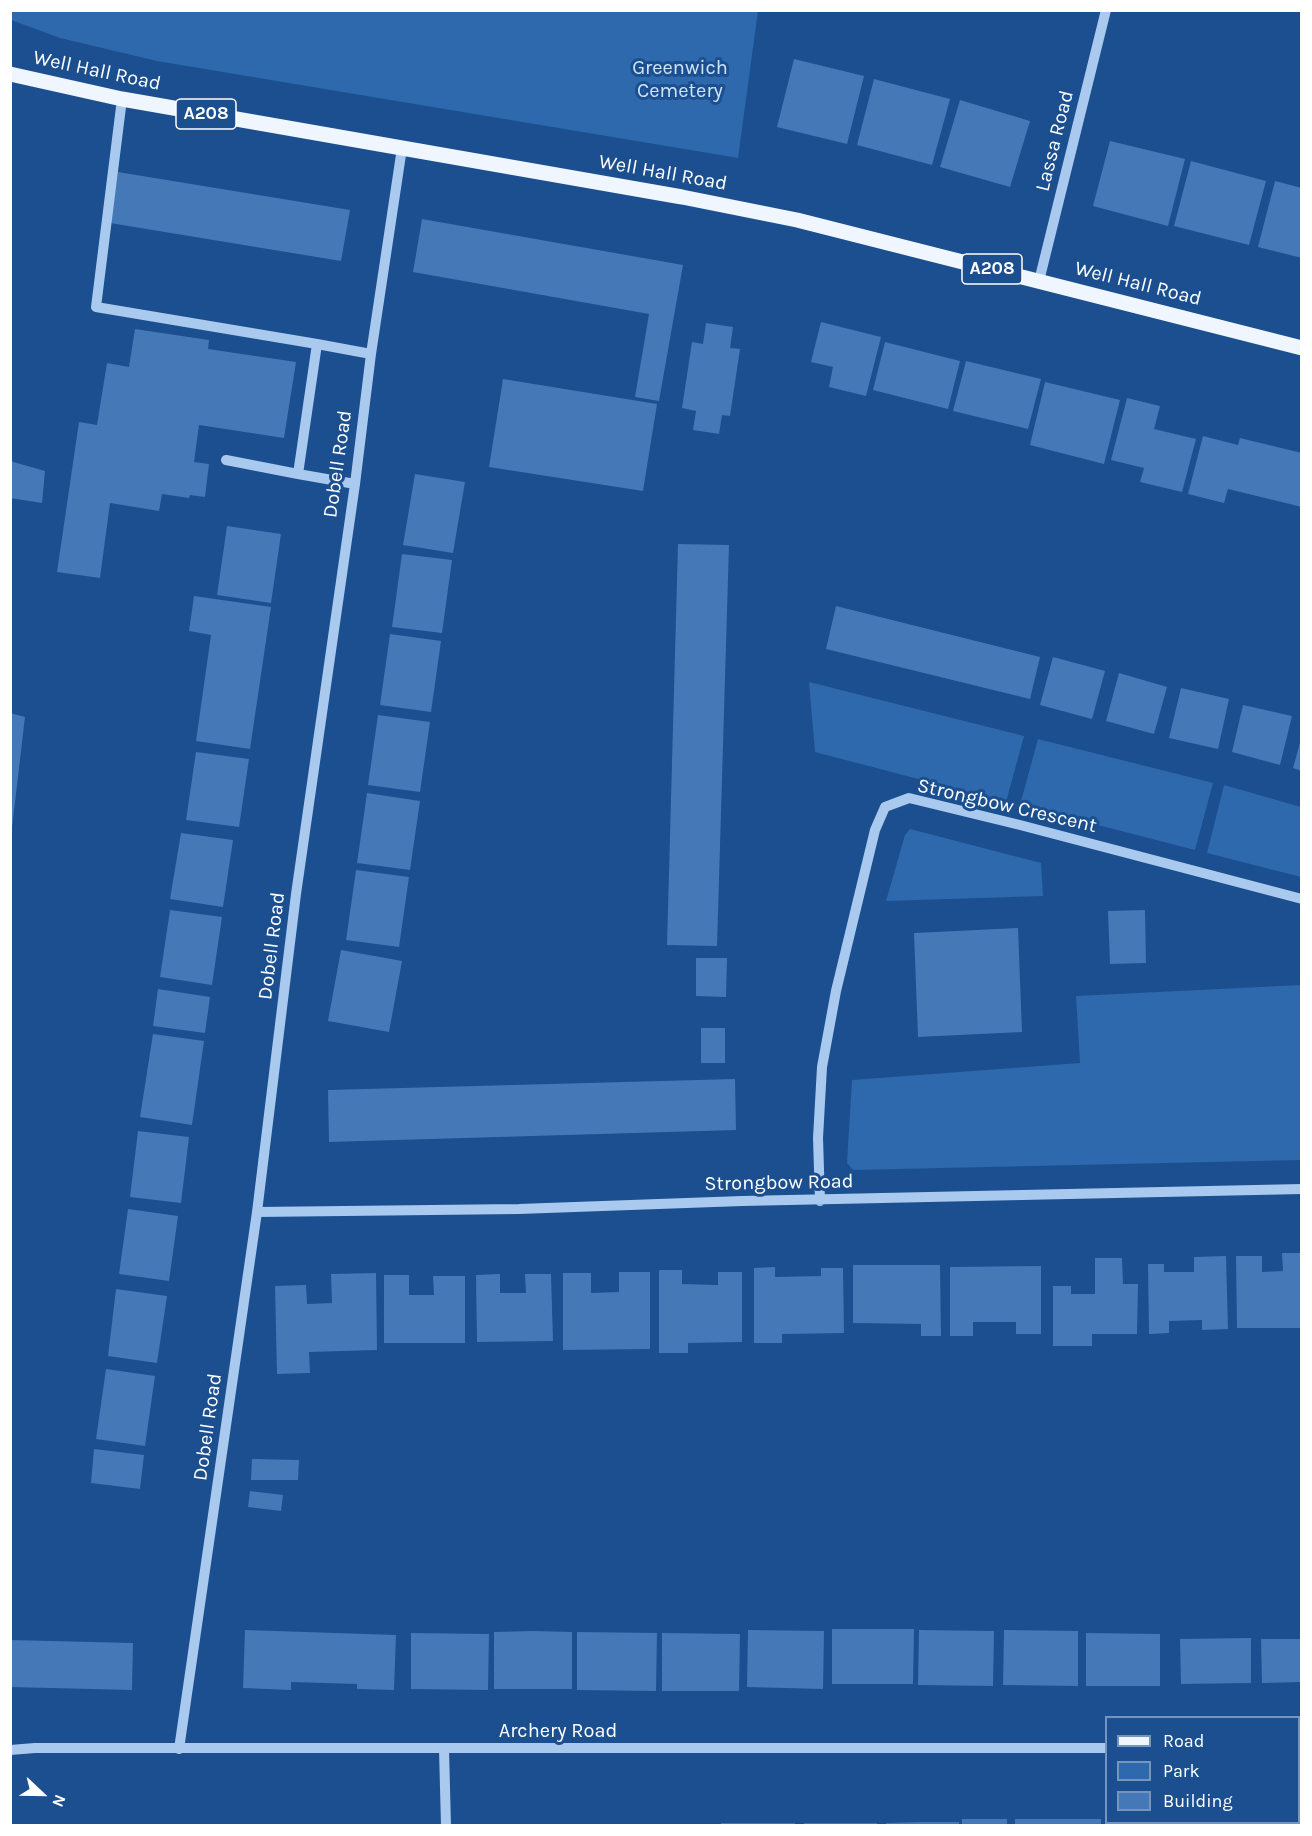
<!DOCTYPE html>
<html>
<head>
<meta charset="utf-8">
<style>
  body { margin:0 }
  #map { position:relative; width:1312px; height:1836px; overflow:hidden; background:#1b4f8f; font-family:Karla,sans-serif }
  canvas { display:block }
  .frame { position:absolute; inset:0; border:12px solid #fff; pointer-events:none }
  .legend { position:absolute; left:1105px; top:1716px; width:195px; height:108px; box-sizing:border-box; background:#1b4f8f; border:2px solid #7695bc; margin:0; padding:8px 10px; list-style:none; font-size:18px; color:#fff }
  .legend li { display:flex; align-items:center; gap:12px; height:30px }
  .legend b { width:30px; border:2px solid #7695bc }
  .north { position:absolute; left:12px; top:1764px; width:60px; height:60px; -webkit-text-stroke:4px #1b4f8f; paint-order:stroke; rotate:112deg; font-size:16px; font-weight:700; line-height:24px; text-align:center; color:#fff }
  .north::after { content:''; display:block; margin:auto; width:21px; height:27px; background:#fff; clip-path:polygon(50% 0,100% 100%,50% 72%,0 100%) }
</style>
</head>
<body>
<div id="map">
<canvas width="1312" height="1836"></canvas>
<div class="frame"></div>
<ul class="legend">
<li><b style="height:8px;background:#f0f6ff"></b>Road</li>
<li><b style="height:16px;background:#2e69ad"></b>Park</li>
<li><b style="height:16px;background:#4478b7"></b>Building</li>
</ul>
<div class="north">N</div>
</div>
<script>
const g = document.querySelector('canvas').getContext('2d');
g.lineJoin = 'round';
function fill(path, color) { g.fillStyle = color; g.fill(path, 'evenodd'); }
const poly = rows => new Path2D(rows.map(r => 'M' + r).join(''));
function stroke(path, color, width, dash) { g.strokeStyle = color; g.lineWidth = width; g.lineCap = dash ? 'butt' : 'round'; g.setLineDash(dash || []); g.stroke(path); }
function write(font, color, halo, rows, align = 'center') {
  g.font = font + ' Karla,sans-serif'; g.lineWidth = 6; g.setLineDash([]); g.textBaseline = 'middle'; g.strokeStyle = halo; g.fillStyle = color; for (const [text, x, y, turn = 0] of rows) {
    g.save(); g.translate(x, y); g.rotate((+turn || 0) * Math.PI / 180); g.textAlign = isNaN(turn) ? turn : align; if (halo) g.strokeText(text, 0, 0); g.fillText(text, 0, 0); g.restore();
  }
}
fill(poly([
  [10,11,11,10,758,11,738,158,157,61,60,38,11,20],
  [809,682,1024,736,1006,802,815,752],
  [1038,739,1213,783,1195,850,1020,805],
  [1224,785,1301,807,1301,877,1207,853],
  [910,829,1041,863,1043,896,886,901,905,835],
  [1301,985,1301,1160,853,1170,847,1163,852,1080,1080,1063,1076,996]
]), '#2e69ad');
fill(poly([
  [794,59,864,76,847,144,777,127],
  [874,79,950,99,932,165,857,145],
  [960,100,1030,121,1010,187,940,167],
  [1110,141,1185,159,1168,226,1093,206],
  [1191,161,1266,181,1249,245,1174,226],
  [118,172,350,210,341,261,110,223],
  [1275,181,1302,188,1302,258,1258,247],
  [422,219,683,265,659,401,635,397,649,314,413,272],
  [821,322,881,337,866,396,829,387,833,367,811,362],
  [706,323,733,327,730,348,740,349,730,416,722,415,719,434,693,430,696,411,682,408,692,342,703,344],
  [135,329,209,340,208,349,296,362,284,438,199,425,194,462,209,464,205,497,190,495,189,498,162,494,159,511,110,503,100,578,57,572,79,422,97,425,107,363,129,367],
  [885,342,960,361,948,409,873,390],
  [966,361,1041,379,1028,429,953,411],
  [503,379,657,404,643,491,489,467],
  [1045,382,1120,400,1104,464,1030,445],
  [1127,398,1160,406,1154,429,1196,439,1182,492,1140,482,1144,468,1111,460],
  [1203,436,1238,445,1240,438,1302,453,1302,507,1228,489,1224,503,1188,494],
  [10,461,45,471,42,503,10,498],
  [415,474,465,482,453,553,403,545],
  [227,526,281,534,271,603,217,595],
  [678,544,729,545,717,946,667,945],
  [402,554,452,560,442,633,392,627],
  [194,596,271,607,250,749,196,741,211,635,189,631],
  [836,606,1040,657,1030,699,826,649],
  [390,634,441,641,431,712,380,705],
  [1053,657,1105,671,1092,719,1040,705],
  [1119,673,1167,687,1154,734,1106,721],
  [1181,688,1229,699,1218,749,1169,738],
  [1243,705,1292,716,1280,765,1232,752],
  [10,713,25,717,12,828,10,828],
  [378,715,430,722,420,792,368,785],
  [1301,739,1302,740,1302,771,1293,768],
  [196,752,249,759,239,827,186,820],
  [367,793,420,801,410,870,357,863],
  [181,833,233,840,223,907,170,899],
  [356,870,409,877,399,947,346,940],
  [170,910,222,917,212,985,160,977],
  [1145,910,1146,963,1110,964,1108,911],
  [1018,928,1022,1032,918,1037,914,933],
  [341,950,402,961,389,1032,328,1021],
  [696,958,727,958,726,997,696,996],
  [158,989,210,997,205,1033,153,1026],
  [701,1028,725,1028,725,1063,701,1063],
  [153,1034,204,1041,192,1125,140,1117],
  [735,1079,736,1130,329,1142,328,1090],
  [138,1131,189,1137,181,1203,130,1197],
  [128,1209,178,1216,169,1281,119,1274],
  [1282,1253,1302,1253,1302,1328,1237,1328,1236,1256,1262,1256,1262,1272,1283,1271],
  [1226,1256,1228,1329,1202,1330,1202,1320,1169,1321,1169,1333,1149,1334,1148,1264,1164,1264,1164,1272,1194,1272,1194,1257],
  [1095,1258,1122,1258,1123,1284,1138,1284,1137,1334,1092,1334,1092,1346,1053,1346,1053,1286,1071,1286,1071,1294,1095,1294],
  [853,1265,940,1265,941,1336,921,1336,921,1324,853,1323],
  [1041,1266,1041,1334,1016,1334,1016,1322,973,1322,973,1336,950,1336,950,1267],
  [775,1267,775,1277,821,1276,821,1268,843,1268,844,1333,782,1334,782,1343,754,1343,754,1268],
  [659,1270,682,1270,682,1284,718,1285,718,1272,742,1272,742,1342,688,1343,688,1353,659,1353],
  [619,1272,650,1272,650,1349,563,1350,563,1273,591,1273,591,1293,619,1292],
  [376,1273,377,1350,309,1352,310,1373,277,1374,275,1286,306,1285,307,1304,332,1303,331,1274],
  [500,1274,500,1293,526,1293,525,1274,551,1274,553,1341,477,1342,476,1275],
  [384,1275,409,1275,409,1295,434,1295,433,1276,465,1276,465,1343,384,1343],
  [116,1289,167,1296,157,1363,108,1356],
  [106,1369,155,1376,145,1446,96,1439],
  [94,1449,144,1455,140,1489,91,1483],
  [252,1459,299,1460,298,1480,251,1480],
  [250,1491,283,1495,281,1511,248,1507],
  [832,1629,914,1629,913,1684,832,1684],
  [245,1630,396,1635,394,1690,357,1689,357,1684,291,1682,291,1690,243,1688],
  [748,1630,824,1631,823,1689,747,1687],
  [919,1630,994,1631,993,1686,918,1685],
  [1004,1630,1078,1631,1078,1686,1003,1685],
  [533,1631,572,1632,572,1689,494,1689,494,1632],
  [577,1632,657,1633,656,1691,577,1690],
  [411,1633,489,1634,488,1690,411,1689],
  [662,1633,740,1634,739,1691,662,1691],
  [1086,1633,1160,1634,1160,1686,1086,1686],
  [1251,1638,1251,1683,1181,1684,1180,1639],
  [1261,1639,1302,1639,1302,1682,1262,1683],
  [10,1640,133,1643,132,1690,10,1687],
  [962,1819,1007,1819,1007,1826,962,1826],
  [1015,1819,1101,1819,1101,1826,1015,1826],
  [922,1822,959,1822,959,1826,886,1826,886,1823],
  [721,1823,795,1823,795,1826,721,1826],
  [804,1823,877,1823,877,1826,804,1826]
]), '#4478b7');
stroke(poly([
  [122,99,96,307,317,344,298,474,226,460],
  [1039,281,1106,10],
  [317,344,371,354],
  [298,474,355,484],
  [820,1201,818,1138,822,1067,836,991,875,830,885,807,909,798,1020,825,1302,899],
  [257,1212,519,1209,742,1201,1302,1189],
  [1298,1745,1302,1745],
  [179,1749,257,1212,296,894,355,484,371,354,402,148],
  [444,1749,446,1826],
  [10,1750,35,1748,1106,1748]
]), '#a9c9ee', 10);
stroke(poly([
  [10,74,122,99,682,197,797,220,1302,348]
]), '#f0f6ff', 15);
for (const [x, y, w] of [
  [206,114,60],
  [992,269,60]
]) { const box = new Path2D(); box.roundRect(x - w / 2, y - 15, w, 30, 4.5); g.fillStyle = '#1b4f8f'; g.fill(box); stroke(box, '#fff', 1.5); }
write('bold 18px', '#fff', null, [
  ["A208",206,114],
  ["A208",992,269]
]);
write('20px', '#cfe3fa', '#1b4f8f', [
  ["Greenwich",680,68],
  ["Cemetery",680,91]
]);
write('20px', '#fff', '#1b4f8f', [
  ["Well Hall Road",97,71,12],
  ["Lassa Road",1055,141,-76],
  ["Well Hall Road",663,173,10],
  ["Well Hall Road",1138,284,14],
  ["Dobell Road",338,464,-82],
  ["Strongbow Crescent",1007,806,13],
  ["Dobell Road",272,946,-83],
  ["Strongbow Road",779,1183,-1],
  ["Dobell Road",208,1427,-82],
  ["Archery Road",558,1731]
]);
</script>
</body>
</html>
